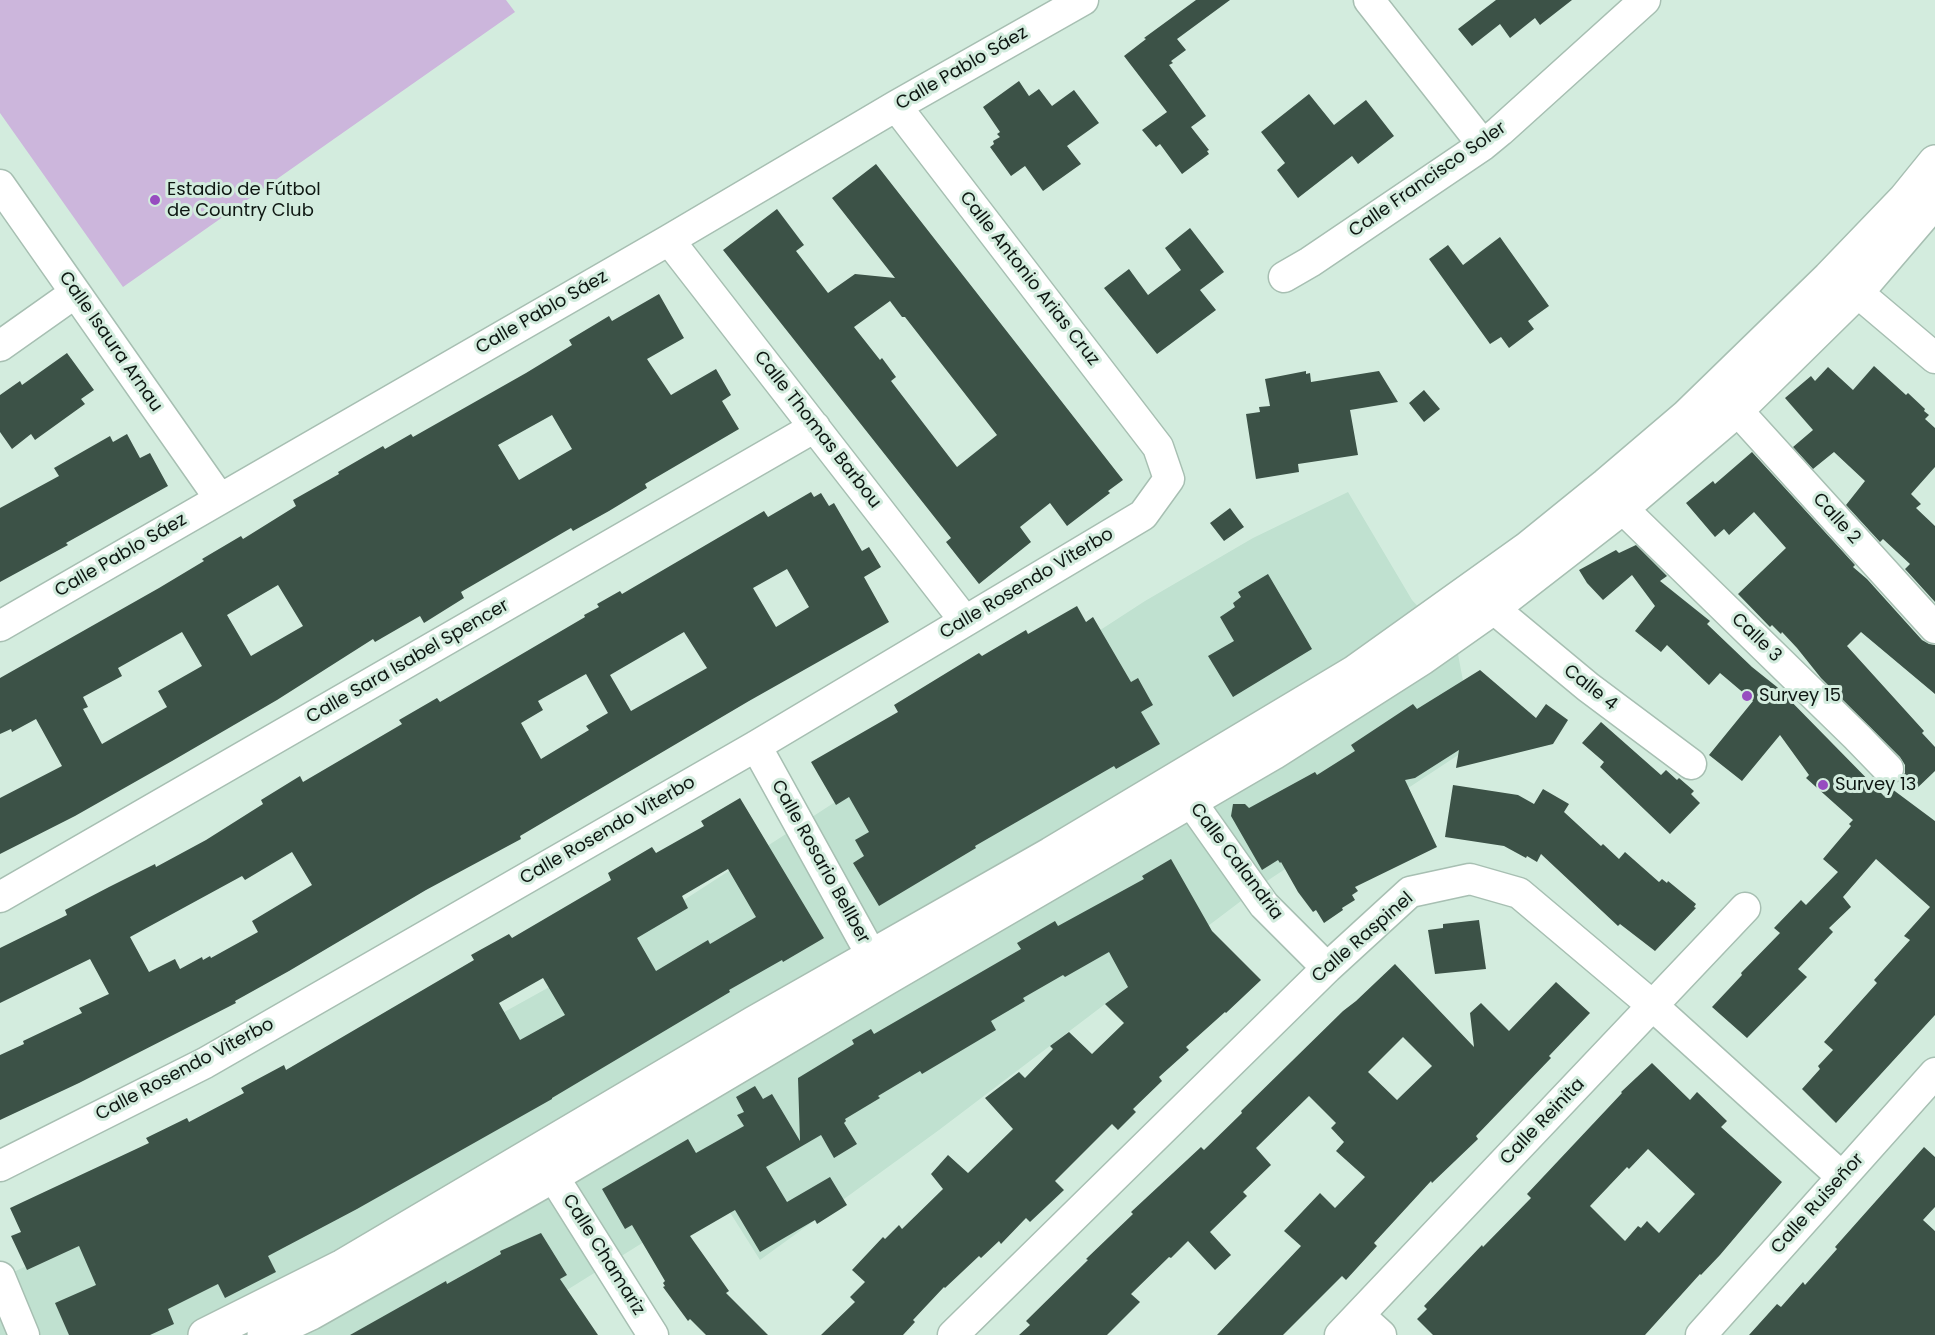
<!DOCTYPE html>
<html>
<head>
<meta charset="utf-8">
<style>
  body { margin:0 }
  canvas { display:block; background:#d3ecde }
</style>
</head>
<body>
<canvas width="1935" height="1335"></canvas>
<script>
const g = document.querySelector('canvas').getContext('2d');
g.lineJoin = 'round';
function fill(path, color) { g.fillStyle = color; g.fill(path, 'evenodd'); }
const poly = rows => new Path2D(rows.map(r => 'M' + r).join(''));
function stroke(path, color, width, dash) { g.strokeStyle = color; g.lineWidth = width; g.lineCap = dash ? 'butt' : 'round'; g.setLineDash(dash || []); g.stroke(path); }
function write(font, color, halo, rows, align = 'center') {
  g.font = font + ' Poppins,sans-serif'; g.lineWidth = 6; g.setLineDash([]); g.textBaseline = 'middle'; g.strokeStyle = halo; g.fillStyle = color; for (const [text, x, y, turn = 0] of rows) {
    g.save(); g.translate(x, y); g.rotate((+turn || 0) * Math.PI / 180); g.textAlign = isNaN(turn) ? turn : align; if (halo) g.strokeText(text, 0, 0); g.fillText(text, 0, 0); g.restore();
  }
}
fill(poly([
  [1348,492,1412,600,1457,649,1475,744,1270,879,939,1130,760,1260,719,1195,495,1335,0,1335,0,1278,127,1221,553,985,1145,601,1253,538]
]), '#c0e1d0');
fill(poly([
  [0,0,506,0,515,12,123,287,0,113]
]), '#ccb6dc');
fill(poly([
  [1196,0,1230,0,1177,39,1186,50,1171,61,1173,63,1169,65,1206,116,1191,127,1209,150,1207,151,1209,154,1182,174,1160,144,1156,147,1142,130,1167,112,1124,56,1146,39,1144,38],
  [1496,0,1572,0,1540,25,1535,18,1510,38,1500,24,1472,46,1458,29],
  [1019,81,1029,96,1039,89,1052,106,1074,90,1099,123,1067,146,1081,164,1043,191,1025,166,1011,176,990,147,994,144,993,141,1000,137,997,134,1000,132,983,107],
  [1309,94,1334,125,1366,100,1394,136,1358,164,1352,156,1298,198,1277,170,1285,163,1261,132],
  [876,164,1123,480,1108,491,1110,493,1067,526,1050,503,1020,527,1031,542,979,584,946,542,951,538,723,250,777,209,804,245,796,251,828,293,855,274,895,278,832,198],
  [890,301,902,317,905,317,997,435,957,467,891,381,896,377,882,358,880,360,854,327],
  [1190,228,1224,272,1200,290,1216,310,1157,354,1104,288,1129,269,1148,295,1181,270,1165,248],
  [1500,237,1549,306,1528,321,1534,329,1509,348,1501,337,1490,344,1429,259,1448,245,1463,265],
  [659,294,684,338,647,359,671,395,716,369,731,395,722,401,739,429,645,484,647,488,609,511,573,531,571,528,461,592,464,598,424,623,420,616,375,642,373,639,277,700,172,761,75,816,0,854,0,798,62,766,36,719,12,732,11,729,0,734,0,678,159,588,204,561,202,559,241,536,243,539,296,506,293,500,339,474,338,472,383,446,385,449,411,434,413,437,526,373,572,345,569,340,609,316,612,321],
  [552,415,572,449,519,480,498,445],
  [278,585,303,626,251,656,227,615],
  [182,632,202,666,158,691,167,707,102,744,83,709,88,707,83,697,122,676,118,668],
  [67,353,94,390,81,399,85,404,35,440,31,434,12,449,0,432,0,395,20,381,22,385],
  [1874,366,1906,395,1908,393,1925,409,1924,411,1929,415,1925,419,1935,428,1935,467,1911,494,1921,504,1916,508,1935,526,1935,602,1905,569,1910,564,1883,539,1880,542,1846,505,1865,481,1834,452,1813,469,1793,447,1813,430,1785,398,1811,376,1815,381,1828,367,1853,390],
  [1306,371,1306,374,1310,373,1311,382,1379,371,1398,402,1350,410,1358,455,1298,464,1299,472,1256,479,1246,414,1260,412,1259,407,1270,406,1265,379],
  [1424,390,1440,409,1424,422,1409,403],
  [127,434,140,458,150,453,168,486,66,543,68,545,0,582,0,508,59,476,54,468,110,436,113,442],
  [1752,452,1855,565,1853,567,1867,579,1922,640,1929,644,1935,645,1935,694,1861,632,1847,646,1924,731,1922,733,1935,747,1935,771,1912,793,1901,779,1905,773,1905,765,1900,757,1821,678,1797,648,1782,632,1781,634,1772,625,1770,627,1738,594,1786,548,1754,512,1729,535,1724,529,1715,537,1686,503,1713,481,1715,484],
  [811,492,814,497,821,493,829,506,834,503,862,551,869,547,881,567,864,577,889,622,749,701,520,836,521,839,426,890,289,971,235,1001,236,1003,79,1083,0,1120,0,1055,24,1044,23,1041,82,1013,79,1008,109,994,90,959,0,1003,0,948,67,915,65,910,109,887,155,864,156,867,206,840,263,804,261,800,300,776,303,782,402,724,399,720,437,698,440,702,585,617,584,615,599,607,597,604,620,591,622,594,764,511,768,517],
  [787,569,809,607,776,627,753,588],
  [684,632,707,668,631,711,610,675],
  [586,674,608,713,586,726,589,730,541,759,521,723,543,710,538,701],
  [292,852,312,885,252,921,258,932,211,958,210,956,203,960,202,957,180,969,175,959,149,972,130,937,242,876,245,880],
  [1230,508,1244,527,1224,541,1210,523],
  [1636,545,1667,576,1660,581,1710,621,1707,624,1752,667,1777,687,1884,796,1892,789,1935,821,1935,1015,1836,1123,1802,1089,1820,1069,1818,1066,1833,1050,1824,1042,1877,983,1874,980,1910,940,1904,936,1930,907,1876,859,1843,897,1851,907,1829,928,1833,932,1798,969,1807,977,1747,1038,1712,1007,1742,975,1741,973,1780,933,1774,928,1801,900,1806,905,1838,872,1823,859,1851,826,1849,824,1853,820,1806,778,1809,775,1780,735,1742,781,1709,755,1753,701,1720,673,1709,685,1667,645,1661,652,1635,631,1655,606,1632,575,1603,600,1587,583,1579,570,1616,550,1619,553],
  [1268,574,1312,649,1233,697,1208,656,1234,641,1220,617,1235,607,1233,603,1241,597,1238,592],
  [1077,606,1086,622,1093,617,1131,682,1138,678,1153,705,1141,712,1160,744,1116,769,1114,766,975,846,976,848,879,906,853,863,864,856,855,840,869,832,849,797,836,805,811,762,898,712,894,705,979,653,982,656,1026,630,1028,634],
  [1480,670,1536,718,1546,704,1568,720,1553,744,1456,768,1459,750,1415,778,1405,780,1437,847,1355,887,1358,891,1352,895,1355,900,1342,908,1343,910,1324,923,1316,910,1313,912,1298,892,1281,862,1280,863,1278,860,1262,870,1231,816,1233,804,1245,804,1249,808,1315,772,1317,775,1355,751,1351,745,1413,704,1417,709],
  [1601,722,1661,775,1666,770,1677,780,1679,778,1694,791,1691,794,1700,803,1670,834,1600,767,1604,762,1582,743],
  [1453,785,1518,795,1534,804,1543,789,1569,804,1564,812,1601,846,1603,844,1619,859,1625,852,1659,882,1662,879,1667,883,1668,881,1696,904,1694,907,1696,908,1655,951,1620,924,1618,926,1541,854,1537,862,1527,856,1526,858,1504,846,1445,837],
  [740,798,824,938,783,962,782,960,729,990,730,992,552,1098,552,1099,357,1209,268,1256,276,1272,225,1298,218,1284,168,1309,174,1324,150,1335,69,1335,55,1303,96,1285,79,1246,27,1270,11,1236,21,1232,10,1208,149,1143,146,1138,187,1118,189,1122,244,1093,241,1088,284,1065,286,1070,474,960,471,955,509,934,512,938,611,880,608,873,652,847,656,853,704,826,701,821],
  [728,869,756,917,710,944,708,940,656,971,637,938,688,908,682,896],
  [543,978,565,1015,520,1040,499,1003],
  [1171,859,1212,931,1261,980,1226,1013,1225,1012,1186,1047,1189,1050,1159,1077,1162,1081,1133,1109,1136,1112,1118,1130,1112,1124,1055,1181,1064,1190,1030,1222,1026,1218,1001,1244,999,1241,981,1258,979,1256,945,1288,944,1287,913,1320,915,1322,903,1335,821,1335,855,1302,850,1297,865,1282,852,1270,883,1237,885,1239,899,1225,902,1229,943,1189,931,1174,948,1155,968,1173,1013,1129,985,1098,1019,1072,1025,1078,1053,1049,1050,1046,1069,1032,1092,1054,1124,1023,1105,1004,1128,987,1109,952,1065,977,1063,975,1023,998,1025,1001,991,1021,996,1030,922,1074,920,1071,878,1096,880,1098,845,1119,846,1121,844,1123,857,1144,834,1158,821,1135,766,1167,787,1202,830,1177,847,1205,817,1224,815,1220,760,1252,735,1210,690,1236,729,1291,726,1293,768,1335,706,1335,690,1319,688,1321,663,1287,665,1286,663,1283,665,1281,632,1225,625,1229,602,1189,688,1139,696,1153,744,1126,737,1115,744,1112,736,1097,755,1086,763,1099,772,1094,800,1141,798,1078,854,1044,852,1040,871,1029,874,1034,1021,949,1017,943,1055,921,1058,926,1144,879,1142,876],
  [1479,920,1486,969,1435,974,1428,930,1443,928,1443,924],
  [1395,964,1474,1047,1470,1013,1481,1003,1509,1031,1556,982,1590,1013,1549,1056,1551,1058,1476,1136,1478,1139,1432,1183,1431,1181,1374,1243,1377,1246,1346,1280,1342,1276,1283,1335,1217,1335,1301,1246,1284,1231,1320,1193,1335,1208,1365,1177,1336,1151,1344,1142,1331,1128,1336,1123,1309,1096,1256,1148,1271,1165,1243,1192,1247,1196,1210,1232,1231,1255,1215,1270,1188,1241,1171,1258,1169,1257,1131,1294,1140,1302,1107,1335,1019,1335,1030,1325,1026,1321,1088,1260,1086,1259,1133,1214,1131,1212,1201,1147,1204,1150,1242,1113,1241,1111,1343,1011,1356,1001],
  [1403,1037,1432,1066,1397,1100,1368,1072],
  [1652,1063,1690,1100,1697,1092,1727,1121,1721,1127,1782,1182,1720,1255,1701,1275,1700,1274,1645,1335,1433,1335,1417,1319,1427,1309,1424,1306,1482,1245,1483,1247,1531,1198,1527,1194,1622,1093,1621,1092],
  [1648,1149,1695,1194,1659,1233,1647,1221,1641,1228,1638,1226,1625,1241,1590,1206,1627,1167,1629,1169],
  [1924,1147,1935,1157,1935,1207,1923,1220,1935,1231,1935,1335,1749,1335,1777,1304,1781,1307,1803,1282,1805,1285,1837,1249,1835,1247],
  [541,1233,567,1275,560,1279,598,1335,350,1335,446,1281,447,1284,501,1254,500,1251]
]), '#3c5247');
const street = poly([
  [1369,0,1483,145],
  [0,185,220,499],
  [669,240,965,621],
  [1284,277,1310,262,1483,145,1500,131,1645,0],
  [1857,292,1935,358],
  [0,346,75,293],
  [1737,410,1935,628],
  [1622,508,1857,737,1888,769],
  [1493,608,1588,687,1691,764],
  [0,626,669,240,896,106,1083,0],
  [756,746,883,976],
  [1177,782,1264,905,1327,968],
  [0,897,815,427],
  [0,1166,205,1063,756,746,1143,515,1169,479,1158,447,896,106],
  [553,1176,653,1335],
  [0,1277,24,1335],
  [1359,1315,1381,1335],
  [953,1335,1327,968,1410,892,1470,879,1519,893,1653,1006,1842,1177],
  [1340,1335,1745,908],
  [1701,1335,1935,1073]
]);
const secondary = poly([
  [205,1335,343,1266,754,1023,1051,854,1355,672,1527,549,1606,485,1687,416,1829,278,1905,199,1935,162],
  [264,1335,311,1313,553,1176,885,979,1273,753,1422,658,1493,608,1622,508,1737,410,1857,292,1935,201]
]);
stroke(street, '#a7bfb2', 33);
stroke(secondary, '#a7bfb2', 36);
stroke(street, '#fff', 30);
stroke(secondary, '#fff', 33);
for (const [x, y, r, color] of [
  [155,200,6,"#974dc0"],
  [1747,696,6,"#974dc0"],
  [1823,785,6,"#974dc0"]
]) { const dot = new Path2D(); dot.arc(x, y, r, 0, 2 * Math.PI); g.fillStyle = color; g.fill(dot); stroke(dot, '#d3ecde', 2); }
write('18px', '#0e1712', '#d3ecde', [
  ["Calle Pablo Sáez",962,69,-30],
  ["Calle Francisco Soler",1428,180,-35],
  ["Calle Antonio Arias Cruz",1029,279,52],
  ["Calle Pablo Sáez",542,313,-30],
  ["Calle Isaura Arnau",110,342,55],
  ["Calle Thomas Barbou",817,430,52],
  ["Calle 2",1836,519,48],
  ["Calle Pablo Sáez",121,556,-30],
  ["Calle Rosendo Viterbo",1027,584,-31],
  ["Calle 3",1756,638,44],
  ["Calle Sara Isabel Spencer",408,662,-30],
  ["Calle 4",1590,688,38],
  ["Calle Rosendo Viterbo",608,831,-30],
  ["Calle Rosario Bellber",820,862,61],
  ["Calle Calandria",1236,862,53],
  ["Calle Raspinel",1363,938,-41],
  ["Calle Rosendo Viterbo",185,1070,-28],
  ["Calle Reinita",1543,1122,-46],
  ["Calle Ruiseñor",1818,1204,-48],
  ["Calle Chamariz",603,1255,58]
]);
write('18px', '#0e1712', '#d3ecde', [
  ["Estadio de Fútbol",167,190],
  ["de Country Club",167,211],
  ["Survey 15",1759,696],
  ["Survey 13",1835,785]
], 'left');
</script>
</body>
</html>
